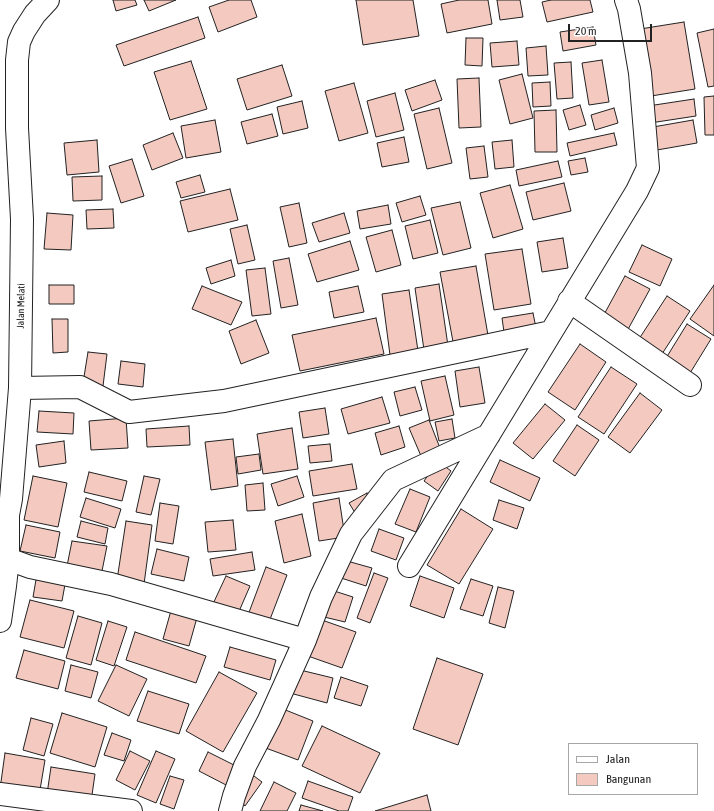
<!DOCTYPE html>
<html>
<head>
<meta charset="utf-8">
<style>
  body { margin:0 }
  #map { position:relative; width:714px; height:811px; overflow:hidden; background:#fff; font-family:"Asap Condensed",sans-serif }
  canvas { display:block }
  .legend { position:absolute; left:568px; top:743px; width:130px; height:52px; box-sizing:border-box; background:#fff; border:1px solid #a7a7a7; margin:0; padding:5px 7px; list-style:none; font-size:12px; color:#222 }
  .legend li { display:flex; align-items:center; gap:8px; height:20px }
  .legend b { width:20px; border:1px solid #a7a7a7 }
  .scale { position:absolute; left:568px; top:24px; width:84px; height:18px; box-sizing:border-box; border:2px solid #222; border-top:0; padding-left:5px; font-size:12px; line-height:14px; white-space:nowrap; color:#222; -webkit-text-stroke:3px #fff; paint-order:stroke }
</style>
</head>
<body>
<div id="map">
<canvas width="714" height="811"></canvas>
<ul class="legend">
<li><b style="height:5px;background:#fff"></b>Jalan</li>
<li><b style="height:11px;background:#f3c9c0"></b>Bangunan</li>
</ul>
<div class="scale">20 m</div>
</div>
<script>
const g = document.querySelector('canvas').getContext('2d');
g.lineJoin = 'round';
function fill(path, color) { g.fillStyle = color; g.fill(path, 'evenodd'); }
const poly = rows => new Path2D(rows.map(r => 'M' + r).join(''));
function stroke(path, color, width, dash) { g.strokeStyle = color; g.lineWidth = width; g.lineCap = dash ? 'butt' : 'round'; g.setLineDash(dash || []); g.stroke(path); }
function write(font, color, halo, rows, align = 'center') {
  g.font = font + ' "Asap Condensed",sans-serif'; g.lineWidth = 3; g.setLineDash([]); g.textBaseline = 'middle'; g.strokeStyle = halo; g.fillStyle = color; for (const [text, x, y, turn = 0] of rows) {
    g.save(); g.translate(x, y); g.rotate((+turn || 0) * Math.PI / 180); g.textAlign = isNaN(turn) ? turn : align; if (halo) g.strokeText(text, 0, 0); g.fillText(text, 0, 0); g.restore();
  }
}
const building = poly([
  [113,0,135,0,137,5,116,11,113,0],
  [144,0,176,0,149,11,144,0],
  [229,0,251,0,257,17,218,32,209,7,229,0],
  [356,0,413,0,419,36,363,45,356,0],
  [459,0,488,0,492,24,447,33,441,4,459,0],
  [497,0,520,0,523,17,500,20,497,0],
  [551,0,590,0,593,12,547,22,542,2,551,0],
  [198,17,205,38,124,66,116,45,198,17],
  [684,22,695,89,651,96,640,29,684,22],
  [593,27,596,45,563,51,560,32,593,27],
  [714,29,714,86,708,87,697,33,714,29],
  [466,38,483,38,482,66,465,65,466,38],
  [517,41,519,65,492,67,490,43,517,41],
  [546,46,548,75,528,76,526,48,546,46],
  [602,60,609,102,589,105,582,63,602,60],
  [191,61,207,109,170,120,154,72,191,61],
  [571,62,573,98,557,99,554,63,571,62],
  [282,65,292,96,247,110,237,79,282,65],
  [522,74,533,118,510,124,499,80,522,74],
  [479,78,481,127,459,128,457,79,479,78],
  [435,80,442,100,412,111,405,90,435,80],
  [550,82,551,106,533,107,532,83,550,82],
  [354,83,368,133,339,141,325,91,354,83],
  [395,93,404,130,376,137,367,101,395,93],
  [714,96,714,135,705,135,704,97,714,96],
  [694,99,696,116,650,123,648,106,694,99],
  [302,101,308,128,283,134,277,107,302,101],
  [580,105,586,125,569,130,563,110,580,105],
  [439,108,452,163,427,169,414,114,439,108],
  [614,108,618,123,595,130,591,115,614,108],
  [556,110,557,152,535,152,534,111,556,110],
  [272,114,278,136,247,144,241,122,272,114],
  [215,120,221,152,186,158,181,126,215,120],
  [693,120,697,143,657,150,653,127,693,120],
  [173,133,183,158,152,170,143,145,173,133],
  [614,133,617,145,570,156,567,143,614,133],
  [404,137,409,162,382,167,377,143,404,137],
  [97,140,99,172,67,175,64,143,97,140],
  [512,140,514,167,495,169,492,142,512,140],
  [484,146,488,177,470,179,466,148,484,146],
  [585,158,588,172,571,175,568,161,585,158],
  [132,159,144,196,121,203,109,166,132,159],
  [558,161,562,177,519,186,516,170,558,161],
  [200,175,205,192,181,198,176,182,200,175],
  [102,176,102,200,73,201,72,177,102,176],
  [564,183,571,211,533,220,526,192,564,183],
  [510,185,523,229,493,238,480,193,510,185],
  [230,189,238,220,188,232,180,201,230,189],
  [420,196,426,215,402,222,396,203,420,196],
  [460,202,471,248,443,255,431,208,460,202],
  [299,203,307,243,289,247,280,207,299,203],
  [388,205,391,224,360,229,357,211,388,205],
  [113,209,114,228,87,229,86,210,113,209],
  [47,213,73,215,71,250,44,249,47,213],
  [344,213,350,233,319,242,312,223,344,213],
  [430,220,438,253,413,259,405,226,430,220],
  [247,225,255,260,238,264,230,229,247,225],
  [392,230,401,265,376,272,366,237,392,230],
  [563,238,568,268,542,272,537,242,563,238],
  [350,241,359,270,317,282,308,254,350,241],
  [642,245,672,259,660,286,629,272,642,245],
  [522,249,531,304,494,310,485,254,522,249],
  [289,258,298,305,281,308,273,261,289,258],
  [231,260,235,276,211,284,206,268,231,260],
  [476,266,489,341,454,347,440,272,476,266],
  [265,268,271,314,252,316,246,270,265,268],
  [625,276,650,289,626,333,601,320,625,276],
  [439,284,448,346,424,350,415,288,439,284],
  [49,285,74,285,74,304,49,304,49,285],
  [714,285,714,336,690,319,714,285],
  [202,286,242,302,231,325,192,309,202,286],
  [358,286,364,312,334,318,329,292,358,286],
  [409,290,418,351,390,355,382,294,409,290],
  [667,296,690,311,660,357,637,342,667,296],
  [533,313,536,328,504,332,502,318,533,313],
  [376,318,384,354,300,371,292,335,376,318],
  [52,319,68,319,68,352,53,353,52,319],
  [256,320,269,353,241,364,229,331,256,320],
  [687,324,711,339,687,378,663,363,687,324],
  [580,344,606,362,575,410,548,392,580,344],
  [88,352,107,354,103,386,83,383,88,352],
  [121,361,145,364,143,387,118,384,121,361],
  [479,367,485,403,460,407,455,371,479,367],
  [611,367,637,384,604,434,578,417,611,367],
  [445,376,454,415,430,421,421,381,445,376],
  [415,387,422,410,400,416,394,392,415,387],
  [640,393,662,410,630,453,608,437,640,393],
  [382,397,390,423,348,434,341,409,382,397],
  [545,404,565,420,533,459,513,443,545,404],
  [325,408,329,434,303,438,299,412,325,408],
  [39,411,74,413,73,434,37,432,39,411],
  [126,418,128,448,91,450,89,421,126,418],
  [452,419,455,438,439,441,435,422,452,419],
  [429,420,440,448,421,456,409,428,429,420],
  [577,425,599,440,575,476,553,461,577,425],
  [189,426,190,445,147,447,146,429,189,426],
  [399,426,405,447,381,455,375,433,399,426],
  [292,428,298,469,263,474,257,434,292,428],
  [233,439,238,486,211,490,205,442,233,439],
  [64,441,66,463,39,467,36,445,64,441],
  [330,444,332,461,310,463,308,446,330,444],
  [259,454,261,470,238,474,236,457,259,454],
  [500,460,540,478,530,501,490,482,500,460],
  [438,461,451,471,438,491,424,481,438,461],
  [352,464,357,489,313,496,309,471,352,464],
  [89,472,127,481,122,501,84,492,89,472],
  [33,476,67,483,58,527,24,520,33,476],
  [144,476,160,479,151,515,136,512,144,476],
  [297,476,304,497,278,506,271,484,297,476],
  [263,483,265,510,247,511,245,485,263,483],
  [410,489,430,497,416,532,395,524,410,489],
  [367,493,368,507,357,516,349,503,367,493],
  [86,498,121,509,115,528,80,517,86,498],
  [339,498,345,537,319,541,313,503,339,498],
  [499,500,524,508,517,529,493,520,499,500],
  [160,503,179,506,173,544,155,541,160,503],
  [461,509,493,529,459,584,427,565,461,509],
  [302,514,311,556,284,563,275,521,302,514],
  [233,520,236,550,208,552,205,522,233,520],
  [81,521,108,528,105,544,77,537,81,521],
  [126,521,152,525,144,584,117,580,126,521],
  [26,525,60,532,55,558,20,551,26,525],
  [379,529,404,538,396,560,371,551,379,529],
  [72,541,107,546,101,576,66,571,72,541],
  [157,549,189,557,184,581,151,574,157,549],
  [252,552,255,570,213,576,210,559,252,552],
  [347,561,372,568,366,586,341,578,347,561],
  [266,567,287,575,269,622,248,615,266,567],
  [374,573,388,578,370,623,357,618,374,573],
  [37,574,66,579,62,601,33,597,37,574],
  [226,576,250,586,237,616,212,606,226,576],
  [420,576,454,588,444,618,410,606,420,576],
  [471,579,493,586,483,616,460,609,471,579],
  [498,587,514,591,505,628,489,623,498,587],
  [328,589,353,597,345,622,320,616,328,589],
  [30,600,74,611,64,648,20,637,30,600],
  [172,607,198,614,189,646,163,639,172,607],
  [78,616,102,623,91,665,66,658,78,616],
  [319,619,356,632,342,668,305,655,319,619],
  [108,621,127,627,114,666,96,660,108,621],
  [135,632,206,656,196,683,126,660,135,632],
  [230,647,276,660,270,680,224,667,230,647],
  [24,650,65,661,58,689,16,678,24,650],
  [437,658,483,674,458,745,413,729,437,658],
  [71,665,98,672,91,698,65,691,71,665],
  [116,665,147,679,129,716,98,701,116,665],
  [296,669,333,678,327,703,290,693,296,669],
  [219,672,257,693,223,752,186,731,219,672],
  [341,677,368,686,361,706,334,698,341,677],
  [148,691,189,704,179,734,137,721,148,691],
  [278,707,313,721,298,760,263,747,278,707],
  [62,713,107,727,95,767,50,753,62,713],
  [31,718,53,724,44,756,23,750,31,718],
  [322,726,380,753,360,793,302,766,322,726],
  [112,733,131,740,124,761,104,755,112,733],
  [130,751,150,761,135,790,116,780,130,751],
  [156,751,175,759,156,803,137,795,156,751],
  [208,752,238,767,228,786,199,771,208,752],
  [5,753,45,760,39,796,0,789,5,753],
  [51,767,95,774,91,802,47,794,51,767],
  [250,773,262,782,245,806,240,800,250,773],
  [170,776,184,780,174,809,160,804,170,776],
  [308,781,353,797,348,811,339,811,302,798,308,781],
  [274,782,296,793,287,811,260,811,274,782],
  [427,795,431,811,375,811,427,795],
  [301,805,323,811,299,811,301,805]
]);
fill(building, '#f3c9c0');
stroke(building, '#222', 1);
const minor = poly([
  [569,301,690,385],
  [20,388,80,387,129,412,224,401,551,332],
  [8,559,30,567,111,584,305,640],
  [409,566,637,191,648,168,640,73,629,9,626,0],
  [0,794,131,811],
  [230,811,234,796,245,766,269,720,305,640,321,597,351,534,393,480,489,435]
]);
const major = poly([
  [0,621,5,586,8,559,8,515,11,499,20,388,22,219,17,128,17,60,19,42,24,31,35,14,48,0]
]);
stroke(minor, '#222', 24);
stroke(major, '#222', 24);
stroke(minor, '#fff', 22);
stroke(major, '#fff', 22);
write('10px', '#222', '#fff', [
  ["Jalan Melati",21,306,-89]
]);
</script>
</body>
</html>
